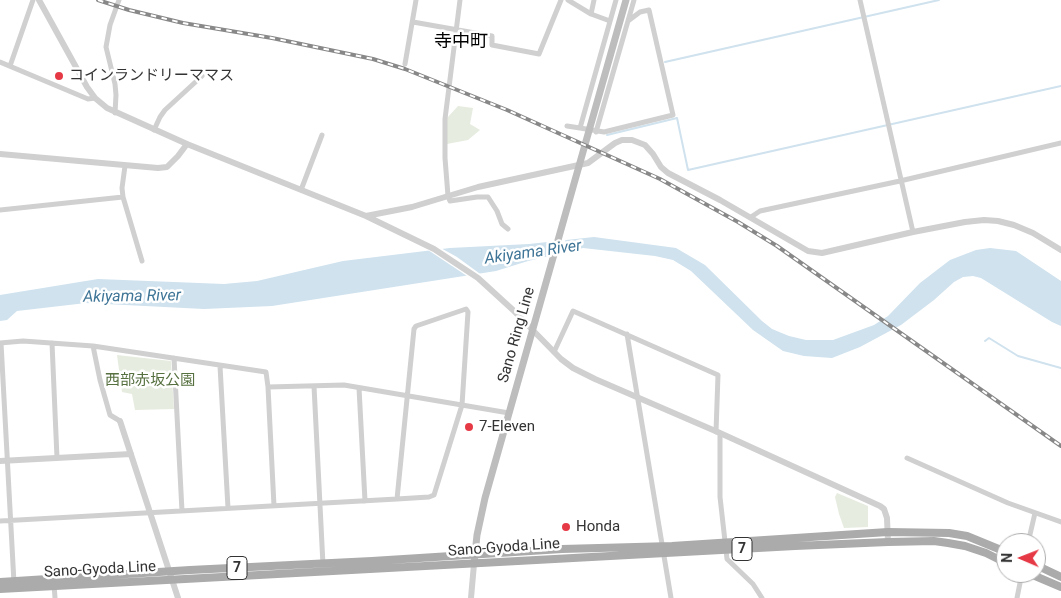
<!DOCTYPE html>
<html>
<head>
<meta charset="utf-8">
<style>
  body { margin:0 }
  #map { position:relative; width:1061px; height:598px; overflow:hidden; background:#fff; font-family:Roboto,sans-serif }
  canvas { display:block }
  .north { position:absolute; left:996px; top:533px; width:50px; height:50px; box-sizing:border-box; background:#fff; border:1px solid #adadad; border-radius:50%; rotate:271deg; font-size:14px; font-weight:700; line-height:20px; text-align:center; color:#333 }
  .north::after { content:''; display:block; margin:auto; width:18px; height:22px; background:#e63946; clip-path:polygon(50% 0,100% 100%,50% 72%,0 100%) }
</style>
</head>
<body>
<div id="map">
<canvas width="1061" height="598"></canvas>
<div class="north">N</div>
</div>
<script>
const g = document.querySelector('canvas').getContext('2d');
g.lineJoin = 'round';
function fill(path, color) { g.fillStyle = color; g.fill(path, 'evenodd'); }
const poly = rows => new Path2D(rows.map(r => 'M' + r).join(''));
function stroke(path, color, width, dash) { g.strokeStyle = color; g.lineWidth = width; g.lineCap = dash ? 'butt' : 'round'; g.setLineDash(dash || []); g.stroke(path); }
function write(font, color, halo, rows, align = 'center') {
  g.font = font + ' Roboto,"Noto Sans JP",sans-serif'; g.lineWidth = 5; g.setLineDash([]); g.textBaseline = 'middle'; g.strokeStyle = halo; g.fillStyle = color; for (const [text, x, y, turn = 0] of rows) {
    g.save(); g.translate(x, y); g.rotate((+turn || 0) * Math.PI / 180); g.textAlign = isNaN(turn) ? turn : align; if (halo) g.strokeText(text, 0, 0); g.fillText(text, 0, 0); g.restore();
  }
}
fill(poly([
  [458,106,473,108,470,124,480,130,468,140,447,144,447,118],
  [117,355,171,361,174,409,135,410,132,394,122,392],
  [837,493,868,506,868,527,844,528,839,514,835,497]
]), '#e6ecdf');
fill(poly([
  [594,237,676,248,705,265,762,321,772,329,789,336,806,340,833,340,874,325,888,316,920,283,950,260,976,250,990,248,1016,251,1061,281,1061,326,1052,322,981,278,973,276,963,277,954,282,934,300,901,325,860,347,832,358,804,356,783,351,753,330,691,271,673,260,655,256,583,248,528,261,496,271,272,306,204,309,86,303,17,311,7,320,0,321,0,295,98,279,224,284,257,281,343,261,450,248,529,244]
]), '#cfe2ee');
fill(poly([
  [566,238,561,256,546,260,553,239],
  [439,247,457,257,483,276,470,278,425,248]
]), '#fff');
stroke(poly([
  [665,62,939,0],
  [607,135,677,118,688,170,1061,86],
  [985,341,989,338,1018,356,1061,368]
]), '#cfe2ee', 2);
stroke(poly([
  [460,0,445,119,445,158,448,196,450,201,477,197,488,197,497,211,502,224,508,229],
  [568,0,591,14,610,21],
  [616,0,580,128,604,132,673,115,649,10,640,12,628,21],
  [860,0,913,232],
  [591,14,594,0],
  [413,22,492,36,492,45,539,54,561,0],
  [0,62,88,99,95,98],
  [405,64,416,0],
  [10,66,33,0],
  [115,113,116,95,115,84,106,47,110,25,119,0],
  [567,126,580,128],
  [154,130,160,117,165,110,202,76],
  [596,132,634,0],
  [125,166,122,188,123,197,142,261],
  [301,190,322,135],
  [0,210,123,197],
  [751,217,760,211,900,181,1061,143],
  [627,334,671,598],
  [0,343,23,341,93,346,100,380,110,415,120,421],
  [1,343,14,583],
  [52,343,57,458],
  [93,346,266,372,268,387,344,385,509,413],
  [554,352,573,311,718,375,716,432],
  [174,358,182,511],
  [220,366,228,508],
  [314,386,323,565],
  [268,387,274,506],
  [359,388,365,501],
  [720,433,720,497,727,559,753,584,762,598],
  [907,458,1008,503,1061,522],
  [0,521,397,499,429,497,434,495,462,405,468,312,466,309,416,326,414,329,397,499],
  [1028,543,1035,513],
  [54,584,55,598],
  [1017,598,1022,573]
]), '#d0d0d0', 5);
stroke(poly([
  [39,0,87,87,95,98,107,108,187,144,366,216,434,249,478,278,513,310,561,359,573,368,595,379,720,433,880,506,884,509,887,518,888,542],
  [0,154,158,168,167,167,178,156,187,144],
  [366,216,412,207,478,187,588,163,615,143,622,140,632,140,645,145,653,154,661,167,668,173,720,200,808,251,822,253,913,232,965,222,984,220,998,221,1014,225,1033,233,1061,250],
  [120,421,178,598],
  [0,461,131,454],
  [471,598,474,564]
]), '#d0d0d0', 6);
stroke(poly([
  [474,564,477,535,485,498,626,0]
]), '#bdbdbd', 7);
stroke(poly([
  [1036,565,1061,577],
  [1028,573,1061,587],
  [0,582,190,570,372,561,562,549,672,546,888,532,949,533,967,536,1006,552],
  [0,589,795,546,888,542,934,541,948,543,965,546,986,553,1006,563]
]), '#ababab', 8);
const rail = poly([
  [98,0,129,10,183,23,272,38,373,59,405,69,507,110,660,179,738,222,777,246,1061,446]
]);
stroke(rail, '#888', 4);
stroke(rail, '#fff', 2, [5.5]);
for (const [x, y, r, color] of [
  [59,76,5,"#e63946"],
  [469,427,5,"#e63946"],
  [566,527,5,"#e63946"]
]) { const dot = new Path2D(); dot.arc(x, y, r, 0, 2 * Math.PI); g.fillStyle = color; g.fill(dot); stroke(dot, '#fff', 2); }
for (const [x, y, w] of [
  [742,549,20],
  [237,568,20]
]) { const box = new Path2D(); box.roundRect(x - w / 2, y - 11.5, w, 23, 4); g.fillStyle = '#fff'; g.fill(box); stroke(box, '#333', 1); }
write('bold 14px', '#333', null, [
  ["7",742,549],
  ["7",237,568]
]);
write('15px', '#333', '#fff', [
  ["コインランドリーママス",69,76],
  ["7-Eleven",479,427],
  ["Honda",576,527]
], 'left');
write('15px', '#333', '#fff', [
  ["Sano Ring Line",517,335,-74],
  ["Sano-Gyoda Line",504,548,-4],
  ["Sano-Gyoda Line",100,570,-3]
]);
write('15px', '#56703f', '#fff', [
  ["西部赤坂公園",150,381]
]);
write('italic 16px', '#3f7597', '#fff', [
  ["Akiyama River",533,253,-8],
  ["Akiyama River",132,297,-1]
]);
write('18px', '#000', '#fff', [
  ["寺中町",461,42]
]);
</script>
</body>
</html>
